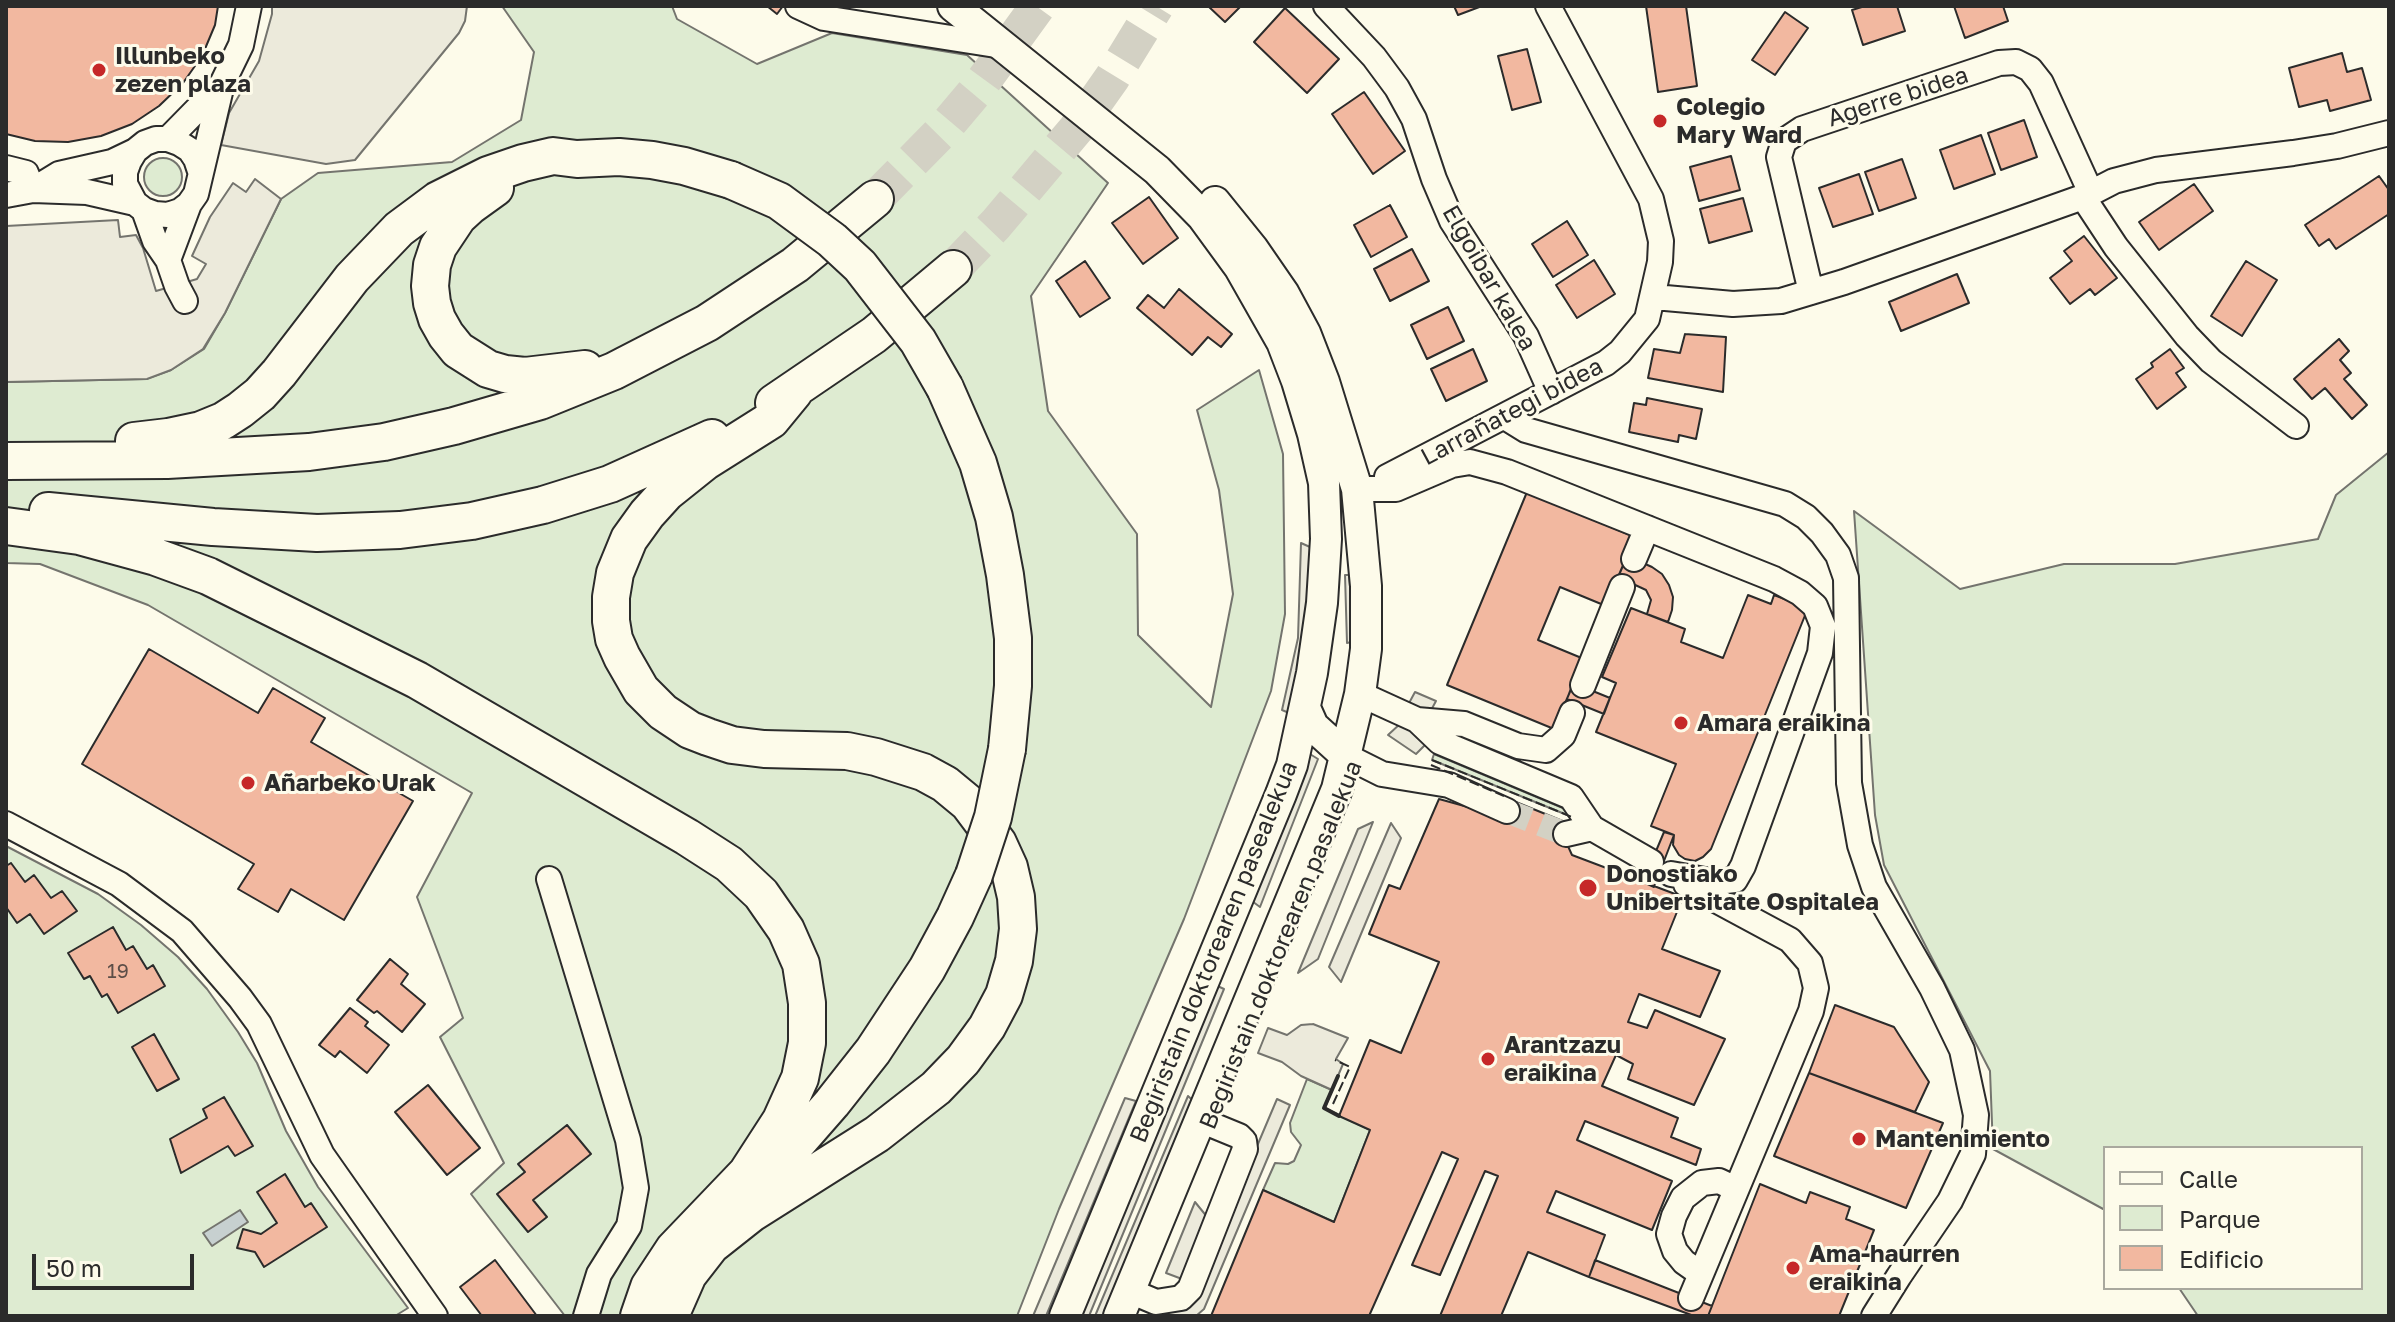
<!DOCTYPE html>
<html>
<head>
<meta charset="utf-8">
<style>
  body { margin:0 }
  #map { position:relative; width:2395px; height:1322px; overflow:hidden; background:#fdfbea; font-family:"Golos Text",sans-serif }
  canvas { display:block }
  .frame { position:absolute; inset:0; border:8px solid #2b2b2b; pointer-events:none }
  .legend { position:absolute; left:2103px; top:1146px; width:260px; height:144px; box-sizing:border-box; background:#fdfbea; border:2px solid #a9a89e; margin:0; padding:10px 14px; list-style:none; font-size:24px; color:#2b2b2b }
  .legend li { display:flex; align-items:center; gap:16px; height:40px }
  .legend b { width:40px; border:2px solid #a9a89e }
  .scale { position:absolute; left:32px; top:1254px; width:162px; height:36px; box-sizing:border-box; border:4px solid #2b2b2b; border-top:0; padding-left:10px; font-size:24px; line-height:28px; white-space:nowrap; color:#2b2b2b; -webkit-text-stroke:6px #fdfbea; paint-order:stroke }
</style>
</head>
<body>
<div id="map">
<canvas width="2395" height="1322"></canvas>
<div class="frame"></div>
<ul class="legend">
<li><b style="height:10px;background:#fdfbea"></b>Calle</li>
<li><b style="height:22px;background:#deebd1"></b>Parque</li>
<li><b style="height:22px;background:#f2b8a0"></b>Edificio</li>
</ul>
<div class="scale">50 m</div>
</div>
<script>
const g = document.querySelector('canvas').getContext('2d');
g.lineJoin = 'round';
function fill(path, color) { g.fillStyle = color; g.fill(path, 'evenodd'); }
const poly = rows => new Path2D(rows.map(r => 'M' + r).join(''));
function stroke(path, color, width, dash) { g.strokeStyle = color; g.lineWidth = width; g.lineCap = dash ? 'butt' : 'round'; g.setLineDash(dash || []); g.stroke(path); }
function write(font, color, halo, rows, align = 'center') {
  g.font = font + ' "Golos Text",sans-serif'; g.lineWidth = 6; g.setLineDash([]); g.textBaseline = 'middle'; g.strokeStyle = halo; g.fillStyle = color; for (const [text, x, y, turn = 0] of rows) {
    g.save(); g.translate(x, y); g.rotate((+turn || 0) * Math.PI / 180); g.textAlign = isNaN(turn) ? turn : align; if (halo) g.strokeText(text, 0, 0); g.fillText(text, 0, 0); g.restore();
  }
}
const green = poly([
  [502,6,672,6,677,19,757,64,832,33,967,55,1108,183,1031,296,1048,411,1137,534,1138,635,1211,707,1233,594,1219,490,1197,410,1259,370,1283,454,1285,614,1271,691,1184,919,1059,1209,1017,1316,565,1316,471,1194,504,1163,440,1037,463,1018,417,897,472,793,148,605,40,564,6,563,6,382,146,379,171,370,204,349,225,313,281,199,318,173,452,162,521,120,534,52,502,6],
  '144 177a19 19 0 1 1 38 0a19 19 0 1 1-38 0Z',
  [2389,452,2389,1316,2198,1316,2179,1288,2361,1288,2361,1148,2105,1148,2105,1210,1993,1149,1990,1071,1884,865,1875,815,1854,511,1960,589,2064,564,2175,564,2318,539,2336,495,2389,452],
  [1434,754,1570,811,1572,817,1432,760,1434,754],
  [6,846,98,894,141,925,178,957,207,989,238,1032,257,1063,286,1131,318,1187,408,1308,395,1316,6,1316,6,846],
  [1307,1079,1332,1090,1325,1108,1370,1130,1334,1222,1263,1190,1275,1163,1288,1164,1294,1161,1301,1145,1291,1132,1290,1123,1307,1079]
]);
fill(green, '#deebd1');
stroke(green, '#74746e', 2);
const parking = poly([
  [272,6,467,6,465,21,459,33,355,160,326,164,221,145,229,113,259,61,272,14,272,6],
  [255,179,281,199,225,313,203,349,171,370,147,379,6,382,6,226,118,220,120,237,136,235,143,248,156,291,197,279,206,264,192,256,210,217,233,183,246,192,255,179],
  [1301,543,1310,547,1309,617,1289,713,1282,710,1298,638,1301,543],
  [1345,575,1349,575,1353,620,1351,642,1347,643,1345,575],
  [1415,692,1436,701,1429,714,1408,705,1415,692],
  [1401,723,1429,741,1416,754,1388,735,1401,723],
  [1305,751,1318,759,1260,907,1245,896,1305,751],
  [1373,822,1318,959,1298,973,1358,829,1373,822],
  [1391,823,1401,838,1341,982,1329,967,1391,823],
  [1211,983,1224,989,1089,1316,1072,1316,1211,983],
  [1313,1024,1348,1038,1336,1059,1343,1064,1332,1090,1301,1076,1282,1062,1258,1053,1268,1028,1287,1035,1301,1025,1313,1024],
  [1188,1096,1200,1107,1111,1316,1095,1316,1188,1096],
  [1125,1098,1136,1101,1046,1316,1033,1316,1125,1098],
  [1277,1099,1290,1105,1204,1309,1196,1316,1156,1316,1155,1311,1171,1311,1238,1191,1277,1099],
  [1195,1202,1208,1218,1182,1279,1166,1273,1195,1202]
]);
fill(parking, '#eceadb');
stroke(parking, '#74746e', 2);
const water = poly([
  [240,1210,248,1222,212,1246,203,1233,240,1210]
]);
fill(water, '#c7d0d0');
stroke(water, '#74746e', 2);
const building = poly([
  [6,6,218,6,215,25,202,56,183,83,159,106,132,124,101,136,68,142,35,141,6,134,6,6],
  [767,6,783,6,777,14,767,6],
  [1208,6,1241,6,1225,22,1208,6],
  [1454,6,1482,6,1458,15,1454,6],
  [1646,6,1686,6,1697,86,1658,92,1646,6],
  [1865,6,1897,6,1905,31,1863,45,1852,10,1865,6],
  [1954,6,2003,6,2008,21,1965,38,1954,6],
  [1285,8,1339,59,1307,93,1254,42,1285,8],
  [1785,12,1808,28,1775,75,1752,60,1785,12],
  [1527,49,1541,102,1512,110,1498,56,1527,49],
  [2342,53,2347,72,2362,68,2371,100,2330,111,2327,100,2299,107,2289,68,2342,53],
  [1364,92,1405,151,1373,174,1332,114,1364,92],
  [2024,120,2037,157,2001,170,1988,133,2024,120],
  [1981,135,1995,174,1954,189,1940,150,1981,135],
  [1731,156,1740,190,1699,201,1690,167,1731,156],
  [1902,159,1916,198,1879,211,1865,172,1902,159],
  [1859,174,1873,214,1833,227,1819,188,1859,174],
  [2379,176,2389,190,2389,214,2336,249,2329,239,2319,246,2305,225,2379,176],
  [2194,184,2213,211,2159,250,2139,222,2194,184],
  [1149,197,1178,238,1143,264,1112,223,1149,197],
  [1743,198,1752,231,1709,243,1700,209,1743,198],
  [1390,205,1407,237,1371,257,1354,225,1390,205],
  [1567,221,1588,255,1553,277,1532,244,1567,221],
  [2084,236,2117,278,2095,295,2090,289,2070,304,2050,278,2072,261,2064,251,2084,236],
  [1412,249,1429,281,1390,301,1374,269,1412,249],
  [1594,260,1615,294,1577,318,1556,285,1594,260],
  [1085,261,1110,298,1080,317,1056,281,1085,261],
  [2246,261,2277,280,2242,336,2211,316,2246,261],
  [1957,274,1969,303,1901,331,1889,302,1957,274],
  [1179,289,1232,334,1221,347,1208,337,1192,355,1137,308,1148,295,1164,308,1179,289],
  [1448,307,1464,341,1427,359,1411,325,1448,307],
  [1685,334,1726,337,1723,392,1648,378,1654,349,1680,353,1685,334],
  [2339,339,2349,351,2340,360,2351,373,2344,379,2367,405,2352,419,2325,388,2312,399,2294,379,2339,339],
  [1473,349,1487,381,1446,401,1431,369,1473,349],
  [2170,349,2184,368,2176,373,2186,387,2157,409,2136,379,2153,367,2151,363,2170,349],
  [1647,398,1702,409,1696,439,1679,435,1678,442,1629,432,1634,403,1646,405,1647,398],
  [1527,492,1635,537,1606,606,1560,587,1538,640,1584,659,1554,729,1447,685,1527,492],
  [1627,556,1652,567,1662,574,1669,585,1673,597,1672,610,1668,622,1647,614,1651,600,1646,590,1618,577,1627,556],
  [1748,595,1771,604,1774,595,1808,608,1711,849,1703,857,1695,861,1685,859,1679,855,1673,845,1674,835,1651,826,1676,764,1596,732,1616,683,1602,677,1631,608,1685,629,1681,642,1723,658,1748,595],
  [149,649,258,713,273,688,325,718,311,742,413,801,344,920,291,889,278,912,238,889,254,864,82,764,149,649],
  [1573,683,1610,698,1604,714,1567,699,1573,683],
  [1439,799,1504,817,1511,800,1570,824,1567,844,1572,855,1683,897,1662,949,1720,971,1700,1017,1639,994,1628,1022,1647,1028,1655,1010,1725,1039,1694,1105,1628,1079,1633,1064,1616,1055,1602,1086,1678,1118,1671,1137,1701,1149,1696,1165,1585,1121,1577,1140,1672,1181,1652,1230,1556,1191,1547,1212,1605,1235,1589,1277,1528,1252,1501,1316,1440,1316,1498,1176,1485,1171,1440,1275,1412,1265,1458,1159,1442,1152,1369,1316,1211,1316,1263,1190,1334,1222,1370,1130,1339,1116,1370,1040,1401,1053,1439,962,1369,934,1389,885,1400,889,1439,799],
  [1664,832,1674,835,1654,887,1643,882,1664,832],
  [11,863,25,882,34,875,51,898,62,891,77,911,44,934,30,914,17,923,6,907,6,866,11,863],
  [113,927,126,950,133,946,147,969,153,965,165,986,118,1013,107,994,102,997,90,976,84,979,68,953,113,927],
  [390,959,408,974,401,984,425,1004,402,1032,377,1011,374,1013,357,1000,390,959],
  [1835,1005,1894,1027,1929,1082,1915,1112,1809,1073,1835,1005],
  [350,1008,368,1022,365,1026,389,1045,367,1073,340,1051,335,1057,319,1045,350,1008],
  [154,1034,179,1079,157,1091,132,1047,154,1034],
  [1809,1073,1943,1123,1906,1208,1774,1156,1809,1073],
  [428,1085,480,1148,447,1175,395,1112,428,1085],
  [224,1097,253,1146,235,1156,228,1146,181,1173,170,1139,207,1118,203,1109,224,1097],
  [567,1125,591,1154,533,1200,547,1217,528,1232,497,1194,525,1172,518,1164,567,1125],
  [285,1174,305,1207,311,1203,327,1227,264,1267,255,1252,237,1248,243,1229,261,1234,277,1223,257,1192,285,1174],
  [1760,1184,1806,1203,1810,1192,1850,1207,1846,1219,1874,1230,1839,1316,1708,1316,1760,1184],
  [495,1260,537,1316,482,1316,460,1287,495,1260],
  [1595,1260,1712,1306,1708,1316,1694,1316,1589,1277,1595,1260]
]);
fill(building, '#f2b8a0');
stroke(building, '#2b2b2b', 2);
stroke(poly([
  [1507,811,1566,834]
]), '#d3d1c4', 24, [24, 12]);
stroke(poly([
  [875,199,942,131,979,87,1038,6],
  [953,269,996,224,1076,129,1112,78,1156,6]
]), '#d3d1c4', 36, [36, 18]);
const minor = poly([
  [798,6,824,18,1002,46],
  [1326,6,1374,57,1397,88,1414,119,1434,179,1452,221,1526,336,1551,392],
  [168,139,220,86],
  [6,168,26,173,33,190],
  [200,171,196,159,190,150,179,143,168,139,156,139,145,143,135,151,129,161,125,172,125,184,135,203,144,210,155,214,168,215,180,211,189,204,196,194,222,84,241,45,249,6],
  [33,190,59,174,112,162,135,151],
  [6,195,33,190,87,192,135,203],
  [2083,197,2116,247,2187,336,2211,361,2296,426],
  [144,210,155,241,168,260,189,204],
  [168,260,177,286,185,301],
  [1811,292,1779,157,1784,141,1802,129,1999,63,2016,62,2030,69,2041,83,2091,193],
  [1654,297,1733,304,1781,301,1844,282,2083,197,2114,181,2156,170,2293,153,2337,146,2389,133],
  [1505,417,1526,430,1785,504,1806,517,1822,533,1838,555,1846,578,1849,783,1860,845,1874,887,1932,988,1962,1050,1976,1115,1973,1154,1950,1201,1899,1276,1874,1316],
  [1387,477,1606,363,1620,352,1647,319,1660,262,1661,241,1651,199,1548,6],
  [1357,489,1396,489,1452,465,1470,462,1507,472,1774,579,1800,593,1815,606,1823,626,1820,653,1743,866,1735,880,1716,882,1671,874],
  [1634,559,1647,528],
  [1583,685,1622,587],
  [1360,694,1417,720,1440,742,1571,797,1592,828],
  [1417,720,1464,724,1518,746,1546,750,1563,735,1572,713],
  [1346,756,1382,774,1449,785,1507,811],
  [6,824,119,884,182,931,240,998,259,1024,322,1155,435,1316],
  [1566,834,1592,828,1651,862],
  [549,879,628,1140,636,1188,629,1226,599,1274,586,1316],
  [1686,884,1790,940,1810,963,1816,988,1811,1011,1691,1298],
  [1701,1274,1684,1262,1675,1251,1669,1234,1674,1216,1683,1198,1702,1183,1719,1181,1736,1189],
  [1130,1291,1156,1302,1181,1298,1190,1289,1245,1149,1244,1141,1239,1136,1200,1120]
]);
const major = poly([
  [953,6,1157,170,1202,216,1240,268,1282,342,1297,381,1313,434,1324,483,1326,539,1322,603,1312,673,1292,765,1281,794,1065,1316],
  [1305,708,1313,726,1346,756],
  [1119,1316,1337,789,1360,694,1366,649,1366,586,1357,489,1324,382,1305,333,1284,294,1253,249,1215,202]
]);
const highway = poly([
  [495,188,470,206,458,217,438,247,432,265,430,286,432,303,437,319,446,335,458,350,488,369,505,374,525,376,585,369],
  [945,388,978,463,994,517,1005,575,1013,638,1013,686,1007,749],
  [774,403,874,335,953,269],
  [134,441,168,437,201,430,223,421,240,410,260,394,279,373,352,278,399,229,438,200,488,175,523,163,553,156,577,159,619,157,652,160,684,166,731,180],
  [6,461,167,460,309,452,384,442,454,426,540,401,614,371,707,323,795,265,875,199],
  [48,511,213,527,317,533,400,530,472,521,543,505,610,484,712,438],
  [6,526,79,536,156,557,208,576,417,680,687,837,729,864,761,894,786,930,801,964,807,1003,807,1043,800,1078,781,1120,748,1171],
  [763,1182,832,1103,873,1051,927,969,955,917,974,875],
  [709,1247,752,1213,877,1134,936,1088,963,1060,987,1027,1004,995,1014,961,1018,929,1016,897,1009,867,998,843,968,803,945,784,923,772,876,757,847,751,764,749,732,745,708,737,690,730,663,712,641,690,622,657,614,639,611,621,611,597,615,573,629,539,647,514,666,493,706,461,771,420,794,392],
  [639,1316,649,1287,674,1249,764,1155],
  [670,1316,688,1275,723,1230]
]);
stroke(minor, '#2b2b2b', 28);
stroke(major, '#2b2b2b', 34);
stroke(highway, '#2b2b2b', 40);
stroke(minor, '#fdfbea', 24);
stroke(major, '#fdfbea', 30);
stroke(highway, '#fdfbea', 36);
const highwayBridge = poly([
  [731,180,779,201,832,240,860,266,918,341,945,388],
  [974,875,993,817,1007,749]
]);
stroke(highwayBridge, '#2b2b2b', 40, []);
stroke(highwayBridge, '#fdfbea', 36);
stroke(poly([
  [1432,760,1572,817],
  [1431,765,1504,796],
  [1333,1104,1350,1067,1335,1060]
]), '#2b2b2b', 2, [10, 4]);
stroke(poly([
  [1338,1076,1324,1108,1339,1116]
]), '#2b2b2b', 4);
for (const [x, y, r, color] of [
  [99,70,8,"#c62828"],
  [1660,121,8,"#c62828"],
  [1681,723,8,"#c62828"],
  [248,783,8,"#c62828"],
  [1588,888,10,"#c62828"],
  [1488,1059,8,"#c62828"],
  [1859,1139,8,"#c62828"],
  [1793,1268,8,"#c62828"]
]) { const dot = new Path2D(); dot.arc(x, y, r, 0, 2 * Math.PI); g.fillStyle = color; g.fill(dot); stroke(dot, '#fdfbea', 3); }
write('20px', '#5d4e48', null, [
  ["19",118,972]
]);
write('bold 24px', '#2b2b2b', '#fdfbea', [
  ["Illunbeko",115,56],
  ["zezen plaza",115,84],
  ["Colegio",1676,107],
  ["Mary Ward",1676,135],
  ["Amara eraikina",1697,723],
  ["Añarbeko Urak",264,783],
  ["Donostiako",1606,874],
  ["Unibertsitate Ospitalea",1606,902],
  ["Arantzazu",1504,1045],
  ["eraikina",1504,1073],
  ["Mantenimiento",1875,1139],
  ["Ama-haurren",1809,1254],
  ["eraikina",1809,1282]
], 'left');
write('24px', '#2b2b2b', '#fdfbea', [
  ["Agerre bidea",1898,97,-18],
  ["Elgoibar kalea",1489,278,60],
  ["Larrañategi bidea",1512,412,-28],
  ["Begiristain doktorearen pasalekua",1281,945,-68],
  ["Begiristain doktorearen pasealekua",1214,952,-68]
]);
</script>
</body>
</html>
